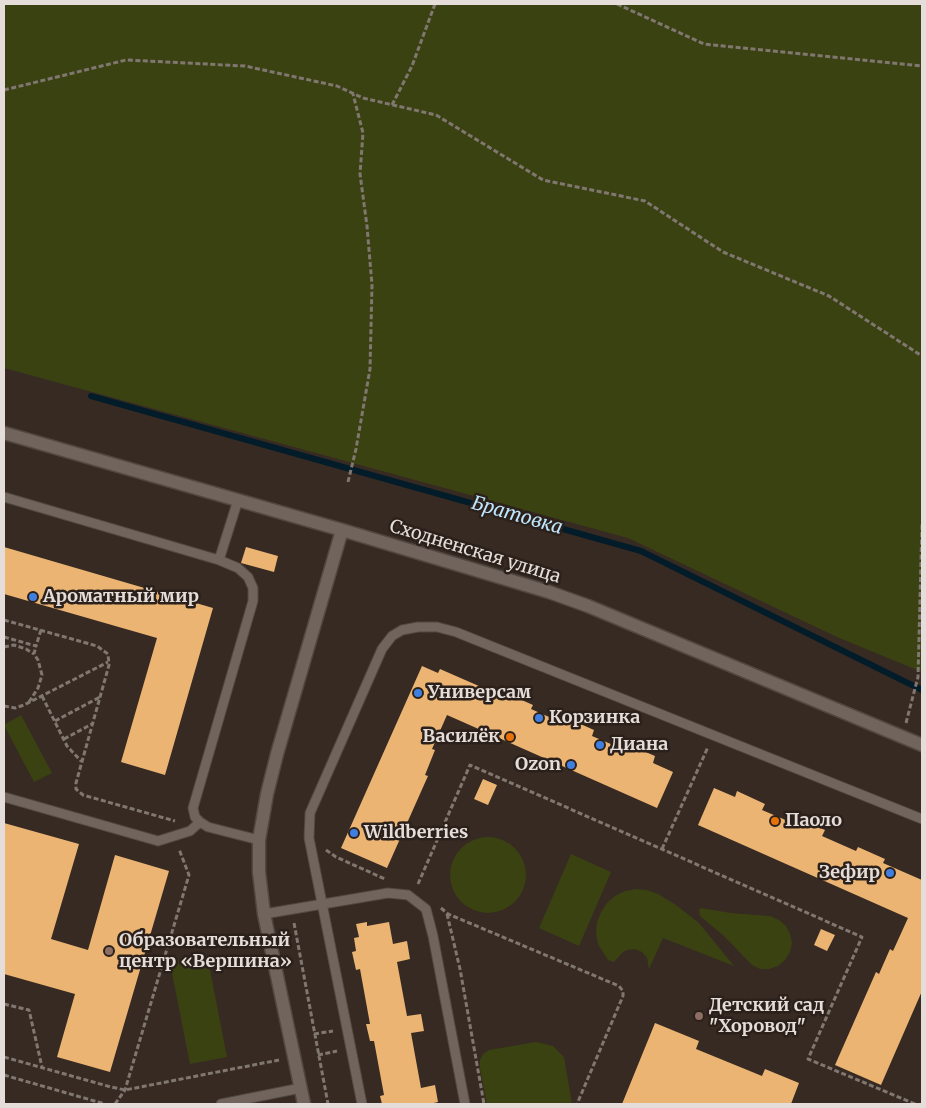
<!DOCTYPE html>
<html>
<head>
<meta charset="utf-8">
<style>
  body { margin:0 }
  #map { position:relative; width:926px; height:1108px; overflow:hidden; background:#362a23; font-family:Merriweather,serif }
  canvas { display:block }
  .frame { position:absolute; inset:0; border:5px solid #e5ddd9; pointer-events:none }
</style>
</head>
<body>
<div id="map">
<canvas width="926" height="1108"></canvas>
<div class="frame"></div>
</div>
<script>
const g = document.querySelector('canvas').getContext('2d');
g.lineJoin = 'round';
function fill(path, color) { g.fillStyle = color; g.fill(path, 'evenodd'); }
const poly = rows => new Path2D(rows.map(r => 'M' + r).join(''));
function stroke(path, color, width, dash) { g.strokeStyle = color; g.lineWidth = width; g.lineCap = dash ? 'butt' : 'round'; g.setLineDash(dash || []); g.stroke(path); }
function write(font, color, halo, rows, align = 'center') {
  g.font = font + ' Merriweather,serif'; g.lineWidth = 5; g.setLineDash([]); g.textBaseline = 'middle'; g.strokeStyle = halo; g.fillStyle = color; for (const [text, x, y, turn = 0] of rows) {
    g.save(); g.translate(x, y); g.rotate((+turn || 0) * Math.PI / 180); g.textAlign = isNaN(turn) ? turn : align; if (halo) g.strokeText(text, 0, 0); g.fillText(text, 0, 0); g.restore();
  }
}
fill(poly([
  [4,4,922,4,922,672,837,637,628,538,4,368],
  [21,715,52,773,34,782,4,725],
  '450 875a38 38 0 1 1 76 0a38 38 0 1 1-76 0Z',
  [571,854,611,872,579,946,539,928],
  [636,889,647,890,658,894,676,905,699,923,734,966,663,938,649,969,647,958,642,952,635,949,627,950,623,952,614,962,608,960,598,944,596,934,597,922,601,912,607,903,615,896,625,891],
  [701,908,731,913,770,916,779,920,786,926,790,934,792,943,790,952,785,960,778,966,769,969,760,969,752,965,724,936,700,916,699,910],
  [171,958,209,965,227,1057,190,1064,170,963],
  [536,1042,553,1046,564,1057,572,1104,487,1104,480,1069,480,1060,483,1054,489,1050]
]), '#3a4212');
stroke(poly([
  [91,396,641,551,922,690]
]), '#031c2a', 6);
fill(poly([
  [4,547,213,608,165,775,121,762,157,638,4,594],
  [246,547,278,556,274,572,241,563],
  [422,666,438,673,440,669,504,697,506,693,533,705,531,709,565,724,567,718,594,730,592,736,625,750,627,744,655,756,653,763,673,772,657,808,447,715,432,749,435,750,425,775,428,776,387,868,341,848],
  [483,779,497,785,488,805,474,799],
  [714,788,735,797,737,791,765,804,762,810,795,824,798,819,825,830,822,836,856,851,858,847,885,859,883,863,922,880,922,991,881,1085,835,1065,876,972,879,974,890,949,893,951,908,918,698,825],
  [4,823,79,844,51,939,88,950,115,855,169,871,110,1072,57,1057,75,994,4,974],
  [367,922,367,926,389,922,393,944,407,941,410,959,397,962,407,1016,421,1014,424,1031,411,1033,421,1088,435,1085,438,1102,429,1104,382,1104,380,1096,384,1095,374,1041,370,1041,366,1024,370,1024,360,969,356,970,352,952,356,951,354,938,359,937,356,924],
  [821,929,835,935,827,951,814,945],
  [655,1023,699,1041,696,1049,762,1076,765,1069,799,1083,791,1104,622,1104]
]), '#ebb473');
const lane = poly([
  [4,497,219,560,238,568,248,577,253,588,253,601,193,808,195,817,200,822,208,827,259,840],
  [219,560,238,500],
  [4,797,158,841,190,831,200,822],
  [264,914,388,893,408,895,426,909,433,936,465,1104],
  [221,1104,301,1088],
  [362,1104,309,838,310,813,382,649,392,636,402,630,418,627,437,627,456,632,922,819]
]);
const street = poly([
  [4,433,342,530,549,592,588,606,922,745],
  [304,1104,264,914,259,872,259,840,267,794,277,754,342,530]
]);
stroke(lane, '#514841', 11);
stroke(street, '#514841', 15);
stroke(poly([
  [617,4,704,44,922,66],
  [4,90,126,60,245,66,337,86,363,98,436,115,543,180,645,201,723,252,829,296,922,356],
  [392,105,412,66,435,4],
  [348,482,356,449,370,369,372,285,367,226,360,174,363,133,353,94],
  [4,620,97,646,108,654,109,665,76,783,76,789,83,795,175,821],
  [4,637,36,646,41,630],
  [4,647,14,645,26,649,34,654],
  [42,696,67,746,81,761],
  [29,702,38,688,42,675,38,660,34,654,36,646],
  [4,706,15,708,24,705,108,662],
  [55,721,100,697],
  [906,723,918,677,922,523],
  [64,739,92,724],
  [662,849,708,747],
  [326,850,336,857,385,879],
  [418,884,470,765,862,937,808,1059,915,1104],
  [441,908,448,914,619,986,623,991,623,996,577,1104],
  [447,914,460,969,484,1104],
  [294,923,328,1104],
  [4,1004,29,1010,42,1067],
  [314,1034,333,1031],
  [318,1055,337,1051],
  [4,1057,111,1087,125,1090,279,1060],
  [4,1075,105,1104],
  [115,1104,125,1090,189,875,179,849]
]), '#817771', 3, [5, 2.5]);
stroke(lane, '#71645c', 9);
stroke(street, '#71645c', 12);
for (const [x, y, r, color] of [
  [33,597,5,"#3f7fe0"],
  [418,693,5,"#3f7fe0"],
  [539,718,5,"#3f7fe0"],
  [510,737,5,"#e8710a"],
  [600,745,5,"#3f7fe0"],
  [571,765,5,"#3f7fe0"],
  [775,821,5,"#e8710a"],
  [354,833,5,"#3f7fe0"],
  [890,873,5,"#3f7fe0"],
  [109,951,5,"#8d6e63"],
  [699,1016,5,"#8d6e63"]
]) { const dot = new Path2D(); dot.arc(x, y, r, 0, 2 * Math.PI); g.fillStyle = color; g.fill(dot); stroke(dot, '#2c211a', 2); }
write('18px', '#e5ddd9', '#2c211a', [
  ["Сходненская улица",475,552,17]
]);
write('bold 18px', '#e5ddd9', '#2c211a', [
  ["Ароматный мир",43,597],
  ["Универсам",428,693],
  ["Корзинка",549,718],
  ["Василёк",500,737,"right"],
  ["Диана",610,745],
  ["Ozon",561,765,"right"],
  ["Паоло",785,821],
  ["Wildberries",364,833],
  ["Зефир",880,873,"right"],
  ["Образовательный",119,941],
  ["центр «Вершина»",119,962],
  ["Детский сад",709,1006],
  ["\"Хоровод\"",709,1027]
], 'left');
write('italic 19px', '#bee5fe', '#2c211a', [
  ["Братовка",517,516,16]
]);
</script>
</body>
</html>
